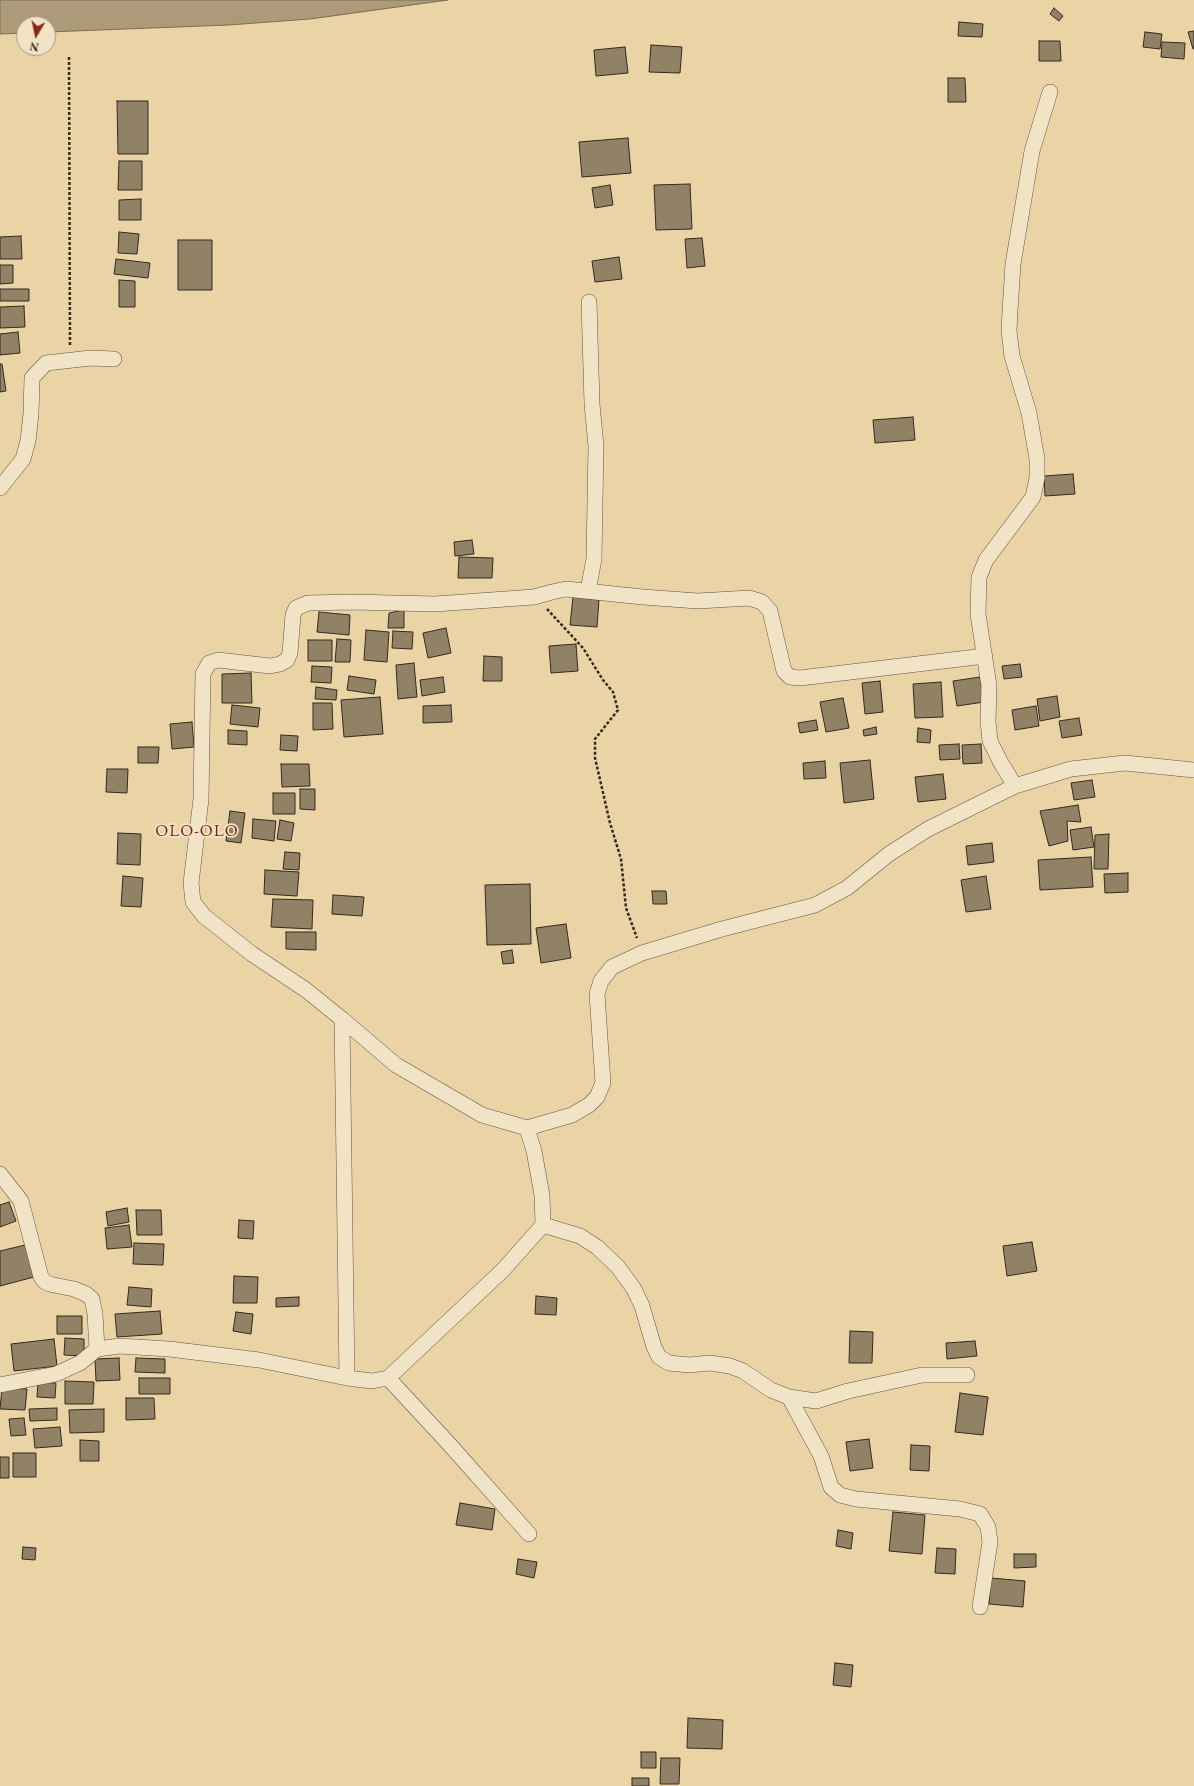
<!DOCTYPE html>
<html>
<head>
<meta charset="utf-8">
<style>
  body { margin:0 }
  #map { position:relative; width:1194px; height:1786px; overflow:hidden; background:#ead4a6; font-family:"EB Garamond",serif }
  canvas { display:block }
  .north { position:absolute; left:16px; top:16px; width:40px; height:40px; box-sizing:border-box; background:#f1e3c5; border:1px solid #a59983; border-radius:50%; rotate:189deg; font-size:11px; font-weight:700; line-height:16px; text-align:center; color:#33291f }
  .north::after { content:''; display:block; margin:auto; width:14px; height:18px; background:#8f2418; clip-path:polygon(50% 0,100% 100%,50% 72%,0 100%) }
</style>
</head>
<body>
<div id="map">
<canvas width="1194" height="1786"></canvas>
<div class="north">N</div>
</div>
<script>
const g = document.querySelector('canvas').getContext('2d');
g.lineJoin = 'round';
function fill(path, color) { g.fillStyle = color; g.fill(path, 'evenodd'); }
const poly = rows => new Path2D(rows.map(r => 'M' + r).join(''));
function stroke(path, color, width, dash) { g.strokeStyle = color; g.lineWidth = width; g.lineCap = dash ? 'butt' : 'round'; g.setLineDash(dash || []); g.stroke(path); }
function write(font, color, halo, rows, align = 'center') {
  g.font = font + ' "EB Garamond",serif'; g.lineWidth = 3.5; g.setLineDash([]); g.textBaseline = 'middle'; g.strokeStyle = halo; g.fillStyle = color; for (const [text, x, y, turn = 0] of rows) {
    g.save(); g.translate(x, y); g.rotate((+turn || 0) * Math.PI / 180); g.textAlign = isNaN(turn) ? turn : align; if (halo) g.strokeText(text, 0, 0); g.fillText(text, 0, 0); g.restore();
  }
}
const water = poly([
  [0,0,448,0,310,19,229,25,48,32,48,24,24,24,24,33,0,34,0,0]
]);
fill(water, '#ac9a78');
stroke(water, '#7c6d54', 1);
const building = poly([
  [1054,8,1063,16,1059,21,1050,14,1054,8],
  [959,22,983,24,982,37,958,36,959,22],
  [1194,31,1194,49,1193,49,1188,32,1194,31],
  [1145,32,1162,34,1160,49,1143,47,1145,32],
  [1039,41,1060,41,1061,61,1039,61,1039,41],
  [1162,42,1185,43,1184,59,1161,57,1162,42],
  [651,45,682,47,680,73,649,72,651,45],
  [625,47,628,73,596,76,594,50,625,47],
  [948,78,965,78,966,102,948,102,948,78],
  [117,101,148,101,148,154,118,154,117,101],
  [628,138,631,173,582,177,579,142,628,138],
  [119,161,142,161,142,190,118,190,119,161],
  [690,184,692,229,656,230,654,185,690,184],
  [610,185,613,205,595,208,592,188,610,185],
  [141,199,141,220,119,220,119,200,141,199],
  [119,232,139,234,137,254,118,253,119,232],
  [21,236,22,259,0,259,0,237,21,236],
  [702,238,705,266,687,268,685,239,702,238],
  [178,240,212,240,212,290,178,290,178,240],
  [619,257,622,279,595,282,592,261,619,257],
  [116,259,150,263,148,278,114,274,116,259],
  [0,265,13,265,13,283,0,284,0,265],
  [119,280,135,281,135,307,119,307,119,280],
  [0,289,29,289,29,301,0,301,0,289],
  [24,306,25,327,0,328,0,307,24,306],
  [18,332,20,353,0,355,0,334,18,332],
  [0,364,2,364,6,391,0,392,0,364],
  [913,417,915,440,875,443,873,420,913,417],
  [1073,474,1075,494,1045,496,1044,476,1073,474],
  [472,540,474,554,455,556,454,542,472,540],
  [459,557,493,558,492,578,458,578,459,557],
  [573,597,599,600,597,627,570,625,573,597],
  [404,610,404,628,388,628,389,613,404,610],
  [319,612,350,615,349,635,317,632,319,612],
  [446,628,451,653,428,658,423,633,446,628],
  [366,630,389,632,387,662,364,660,366,630],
  [393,631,413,632,412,649,392,648,393,631],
  [337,639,351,640,350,662,335,662,337,639],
  [308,640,332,640,332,661,308,661,308,640],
  [576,644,578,671,551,673,549,646,576,644],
  [484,656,502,657,502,681,483,681,484,656],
  [414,663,417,697,398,699,396,665,414,663],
  [1020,664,1022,677,1004,679,1002,666,1020,664],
  [312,666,332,667,331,683,311,682,312,666],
  [251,673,252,703,222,703,222,674,251,673],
  [349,676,376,680,374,694,347,690,349,676],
  [443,677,445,692,422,696,420,680,443,677],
  [980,677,984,702,957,706,953,681,980,677],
  [880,681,883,712,865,714,862,683,880,681],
  [941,682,943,717,915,718,913,684,941,682],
  [316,687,337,690,336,700,315,699,316,687],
  [1057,696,1060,717,1040,721,1037,699,1057,696],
  [380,697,383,734,344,737,341,700,380,697],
  [843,698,849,728,826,732,820,702,843,698],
  [313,703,332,703,333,729,313,730,313,703],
  [232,705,260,708,258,727,230,724,232,705],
  [451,705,452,722,423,723,423,706,451,705],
  [1036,706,1039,726,1015,730,1012,710,1036,706],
  [1079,718,1082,735,1062,738,1059,721,1079,718],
  [816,720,818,730,800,733,798,723,816,720],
  [192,722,194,747,172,749,170,724,192,722],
  [876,727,877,734,864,736,863,730,876,727],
  [918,728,931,730,930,743,917,742,918,728],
  [228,730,247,731,247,745,228,744,228,730],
  [281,735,298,736,297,751,280,750,281,735],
  [959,744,960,759,940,760,939,745,959,744],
  [981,744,982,763,963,764,962,745,981,744],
  [138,747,159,747,158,763,138,763,138,747],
  [870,760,874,799,844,803,840,763,870,760],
  [825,761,826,778,804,779,803,763,825,761],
  [281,764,309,764,310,786,282,787,281,764],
  [107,769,128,769,127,793,106,792,107,769],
  [943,774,946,799,918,802,915,777,943,774],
  [1092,780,1095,797,1074,800,1071,783,1092,780],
  [300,789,315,789,315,810,300,809,300,789],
  [273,793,295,793,295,814,273,814,273,793],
  [1078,805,1081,822,1067,821,1068,841,1049,846,1040,811,1078,805],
  [230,811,245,813,241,843,226,841,230,811],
  [253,819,276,821,274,841,252,838,253,819],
  [280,820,294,823,291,841,277,839,280,820],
  [1091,827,1094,847,1073,850,1070,830,1091,827],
  [118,833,141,834,140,865,117,864,118,833],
  [1109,834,1108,869,1094,869,1095,835,1109,834],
  [992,843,994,862,968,865,966,846,992,843],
  [285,852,300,853,299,870,283,869,285,852],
  [1091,857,1093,887,1040,890,1038,860,1091,857],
  [265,870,299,872,297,896,264,894,265,870],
  [1128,873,1128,892,1105,893,1104,874,1128,873],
  [123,876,143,878,141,907,121,906,123,876],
  [986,876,991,909,966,912,961,880,986,876],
  [530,884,531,944,487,945,485,885,530,884],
  [652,891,666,891,667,904,653,904,652,891],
  [333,895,364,897,362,916,332,914,333,895],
  [273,899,313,900,312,929,271,927,273,899],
  [566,924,571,958,541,963,536,928,566,924],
  [286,932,316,932,316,950,286,949,286,932],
  [512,950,514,963,503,964,501,952,512,950],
  [9,1202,16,1221,0,1227,0,1205,9,1202],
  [127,1208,129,1222,108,1226,106,1212,127,1208],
  [136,1210,161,1210,162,1235,137,1235,136,1210],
  [239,1220,254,1221,253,1239,238,1238,239,1220],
  [129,1225,132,1247,107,1249,105,1228,129,1225],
  [1032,1242,1037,1271,1007,1276,1003,1246,1032,1242],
  [134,1243,164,1244,163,1265,133,1264,134,1243],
  [25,1245,34,1277,0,1286,0,1251,25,1245],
  [234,1276,258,1277,257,1303,233,1303,234,1276],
  [129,1287,152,1289,151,1307,127,1305,129,1287],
  [536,1296,557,1298,556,1315,535,1314,536,1296],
  [299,1297,299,1306,276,1307,276,1298,299,1297],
  [160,1311,162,1334,117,1337,115,1314,160,1311],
  [236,1312,253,1314,251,1334,233,1331,236,1312],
  [57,1316,82,1316,82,1334,57,1334,57,1316],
  [850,1331,873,1332,872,1363,849,1363,850,1331],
  [65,1338,84,1339,84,1356,64,1355,65,1338],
  [54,1339,57,1366,14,1371,11,1344,54,1339],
  [975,1341,977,1356,947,1359,946,1343,975,1341],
  [119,1358,120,1380,96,1381,95,1359,119,1358],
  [136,1358,165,1359,165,1373,135,1372,136,1358],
  [139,1378,170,1378,170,1394,139,1394,139,1378],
  [65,1381,94,1382,93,1404,65,1404,65,1381],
  [38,1382,56,1383,55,1398,37,1397,38,1382],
  [2,1388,27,1389,25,1410,0,1409,2,1388],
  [960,1393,988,1397,983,1435,955,1432,960,1393],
  [126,1398,154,1398,155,1419,126,1420,126,1398],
  [57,1408,57,1420,30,1421,29,1409,57,1408],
  [104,1409,104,1432,70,1433,69,1410,104,1409],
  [24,1418,26,1435,11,1436,9,1419,24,1418],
  [60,1427,62,1446,35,1448,33,1429,60,1427],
  [869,1439,873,1468,850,1471,846,1442,869,1439],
  [80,1440,99,1441,99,1461,80,1461,80,1440],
  [911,1445,930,1446,929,1471,910,1470,911,1445],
  [13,1453,36,1453,36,1477,13,1477,13,1453],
  [0,1457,9,1457,9,1478,0,1478,0,1457],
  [460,1503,495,1509,492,1530,456,1525,460,1503],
  [893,1512,925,1515,922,1554,889,1551,893,1512],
  [838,1530,853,1533,851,1549,836,1546,838,1530],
  [23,1547,36,1548,35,1560,22,1559,23,1547],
  [937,1548,956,1549,955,1574,935,1573,937,1548],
  [1014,1554,1036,1554,1036,1567,1014,1568,1014,1554],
  [518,1559,537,1562,534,1578,516,1574,518,1559],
  [991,1578,1025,1581,1023,1607,989,1604,991,1578],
  [835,1663,853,1665,851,1687,833,1685,835,1663],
  [688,1718,723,1720,722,1749,687,1748,688,1718],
  [641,1752,656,1752,656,1768,641,1768,641,1752],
  [661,1758,680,1758,679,1784,660,1784,661,1758],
  [632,1778,649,1778,649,1786,632,1786,632,1778]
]);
fill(building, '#928265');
stroke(building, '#33291f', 1);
const minor = poly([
  [0,488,23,459,28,441,31,414,32,378,46,363,91,358,114,359],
  [588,591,594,559,596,446,592,404,589,302],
  [1015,786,1001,763,990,741,988,721,989,686,978,614,979,577,986,560,1033,497,1037,478,1037,459,1029,413,1012,356,1009,331,1010,311,1013,264,1032,151,1050,92],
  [342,1019,347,1378],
  [527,1128,482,1115,396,1065,342,1019,306,990,252,954,204,916,193,902,191,883,201,799,203,674,209,663,218,660,270,666,280,664,287,660,290,653,293,615,296,608,308,603,352,602,435,604,534,597,552,592,566,589,643,597,698,601,749,598,762,602,770,611,784,671,790,677,800,678,985,656],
  [0,1174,21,1201,41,1277,44,1281,49,1284,74,1289,86,1294,92,1299,95,1314,97,1349],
  [543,1225,580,1236,597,1247,618,1267,634,1289,642,1306,654,1347,659,1357,669,1363,689,1365,710,1363,730,1366,743,1371,771,1390,789,1397,816,1401,848,1391,922,1375,967,1375],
  [388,1378,450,1445,529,1534],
  [0,1385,56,1374,80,1363,97,1349,120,1346,169,1349,259,1360,347,1378,372,1381,388,1378,503,1270,543,1225,542,1195,534,1151,527,1128,572,1115,589,1105,597,1097,603,1083,597,994,601,981,612,967,642,953,722,929,815,905,847,888,889,854,928,829,1015,786,1071,769,1125,763,1194,770],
  [789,1397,821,1456,831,1487,840,1495,856,1499,960,1509,980,1514,988,1527,990,1542,980,1607]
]);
stroke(minor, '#615441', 16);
stroke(poly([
  [69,57,70,345],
  [547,609,583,648,603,680,613,692,618,710,595,739,595,758,610,823,621,859,626,908,637,938]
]), '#33291f', 2.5, [3, 2]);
stroke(minor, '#f1e3c5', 15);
g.letterSpacing = '1px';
write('17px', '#7a1f14', '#f1e3c5', [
  ["OLO-OLO",197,831]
]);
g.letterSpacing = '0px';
</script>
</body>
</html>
